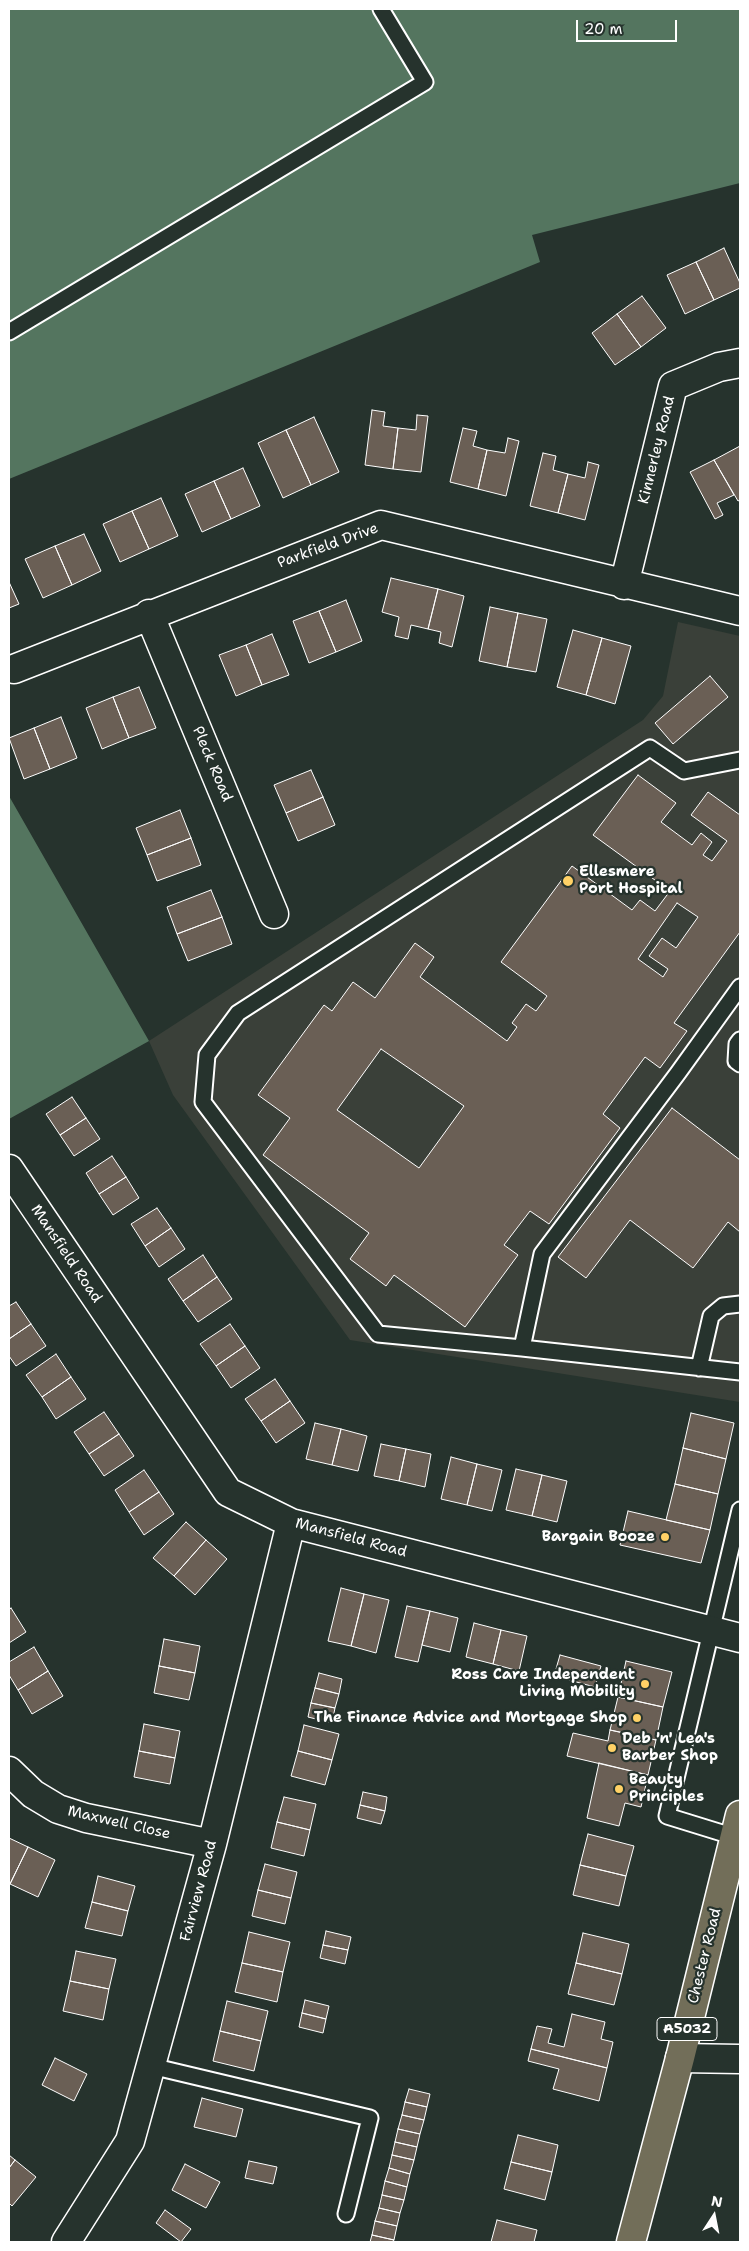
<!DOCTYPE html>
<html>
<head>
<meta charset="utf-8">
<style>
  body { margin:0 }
  #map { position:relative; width:749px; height:2251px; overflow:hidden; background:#26332d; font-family:"Shantell Sans",sans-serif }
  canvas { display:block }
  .frame { position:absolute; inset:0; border:10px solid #fff; pointer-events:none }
  .north { position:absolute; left:689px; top:2191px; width:50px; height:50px; -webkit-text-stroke:4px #26332d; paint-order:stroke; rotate:11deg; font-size:14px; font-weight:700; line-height:20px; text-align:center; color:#fff }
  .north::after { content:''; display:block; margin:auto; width:18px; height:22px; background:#fff; clip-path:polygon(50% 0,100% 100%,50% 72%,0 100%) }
  .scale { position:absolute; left:576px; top:20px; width:101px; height:22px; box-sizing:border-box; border:2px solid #fff; border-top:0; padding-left:6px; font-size:15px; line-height:18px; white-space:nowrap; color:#fff; -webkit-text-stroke:4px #26332d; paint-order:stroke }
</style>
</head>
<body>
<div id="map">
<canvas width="749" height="2251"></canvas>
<div class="frame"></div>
<div class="north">N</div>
<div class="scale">20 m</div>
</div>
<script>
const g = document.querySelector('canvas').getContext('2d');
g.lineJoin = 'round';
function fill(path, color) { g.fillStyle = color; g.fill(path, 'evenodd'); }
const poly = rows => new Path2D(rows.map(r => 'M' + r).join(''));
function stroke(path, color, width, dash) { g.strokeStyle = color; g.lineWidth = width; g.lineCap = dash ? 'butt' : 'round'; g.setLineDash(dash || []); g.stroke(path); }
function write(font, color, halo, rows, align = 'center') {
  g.font = font + ' "Shantell Sans",sans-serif'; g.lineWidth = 4.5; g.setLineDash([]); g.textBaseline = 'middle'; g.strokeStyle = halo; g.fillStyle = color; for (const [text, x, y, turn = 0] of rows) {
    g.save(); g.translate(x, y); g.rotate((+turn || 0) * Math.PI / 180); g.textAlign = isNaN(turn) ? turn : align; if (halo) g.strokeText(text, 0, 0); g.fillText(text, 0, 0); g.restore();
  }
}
fill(poly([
  [678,622,740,636,740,1402,350,1340,173,1095,149,1041,643,720,663,696]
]), '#3a4039');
fill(poly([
  [9,9,740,9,740,183,532,235,540,262,9,479],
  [9,796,149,1041,9,1119]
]), '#54755f');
const building = poly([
  [724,248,740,283,740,288,714,300,696,262,724,248],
  [696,262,714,300,685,314,667,275,696,262],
  [642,296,666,328,641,347,617,314,642,296],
  [617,314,641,347,615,365,592,333,617,314],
  [372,410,385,412,383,426,398,428,393,469,365,465,372,410],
  [417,415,428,416,421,472,393,469,398,428,416,430,417,415],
  [314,417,339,472,311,485,286,430,314,417],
  [463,428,477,431,473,446,487,450,478,489,450,482,463,428],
  [286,430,311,485,283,498,258,443,286,430],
  [508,438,519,441,506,496,478,489,487,450,505,453,508,438],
  [740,446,740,500,738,501,714,460,740,446],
  [543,453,556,456,553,470,568,474,558,513,530,506,543,453],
  [714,460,734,495,717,503,723,515,715,519,690,472,714,460],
  [588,462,599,465,585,520,558,513,568,474,585,478,588,462],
  [243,468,260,506,231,519,214,481,243,468],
  [214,481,231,519,202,532,185,494,214,481],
  [161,498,178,536,149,549,132,511,161,498],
  [132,511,149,549,120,562,103,524,132,511],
  [84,534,101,571,72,585,55,546,84,534],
  [55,546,72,585,43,598,25,559,55,546],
  [391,578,438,589,428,629,411,625,408,639,395,636,399,617,382,612,391,578],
  [9,582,19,604,9,608,9,582],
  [438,589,464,596,452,647,439,643,441,632,428,629,438,589],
  [346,600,362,641,336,652,319,611,346,600],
  [490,607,518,613,507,667,479,661,490,607],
  [319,611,336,652,309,663,293,621,319,611],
  [518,613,547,619,536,672,507,667,518,613],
  [573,630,602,638,586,695,557,687,573,630],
  [272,634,289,675,262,685,246,645,272,634],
  [602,638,631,646,615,704,586,695,602,638],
  [246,645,262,685,236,696,219,655,246,645],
  [710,676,728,697,673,744,655,723,710,676],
  [139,687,156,728,129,738,113,697,139,687],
  [113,697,129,738,102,749,86,708,113,697],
  [61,717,77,758,50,769,34,728,61,717],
  [34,728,50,769,24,779,9,738,34,728],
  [311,770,323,797,286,813,274,785,311,770],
  [638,775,676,803,661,822,692,845,701,833,712,842,703,855,712,861,727,841,691,815,708,792,740,815,740,932,674,1023,687,1031,660,1068,645,1057,603,1114,620,1128,549,1224,530,1211,504,1245,518,1255,465,1327,394,1275,386,1286,350,1259,369,1233,263,1155,290,1118,258,1095,324,1005,332,1011,353,982,375,998,415,943,434,957,420,977,507,1041,517,1027,512,1023,526,1004,536,1011,547,996,501,962,572,866,632,910,640,900,655,911,670,891,593,835,638,775],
  [677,903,698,917,676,948,662,938,649,956,668,969,663,977,638,959,677,903],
  [381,1049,464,1106,419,1168,337,1110,381,1049],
  [323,797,335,825,298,841,286,813,323,797],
  [180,810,191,838,147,855,136,828,180,810],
  [191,838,201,865,157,881,147,855,191,838],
  [211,890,222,917,177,934,167,907,211,890],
  [222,917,232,944,188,961,177,934,222,917],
  [72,1097,86,1118,60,1135,46,1114,72,1097],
  [672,1108,740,1160,740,1232,728,1222,693,1268,630,1220,586,1278,558,1257,672,1108],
  [86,1118,100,1139,74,1156,60,1135,86,1118],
  [112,1156,126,1177,99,1194,86,1173,112,1156],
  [126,1177,139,1198,113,1215,99,1194,126,1177],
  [157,1208,171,1228,145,1246,131,1224,157,1208],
  [171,1228,185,1249,159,1267,145,1246,171,1228],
  [203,1255,217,1277,183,1301,168,1279,203,1255],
  [217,1277,232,1299,198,1322,183,1301,217,1277],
  [16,1302,31,1324,9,1339,9,1306,16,1302],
  [31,1324,46,1346,16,1366,9,1356,9,1339,31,1324],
  [230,1324,245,1346,216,1366,200,1344,230,1324],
  [245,1346,260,1368,231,1388,216,1366,245,1346],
  [56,1354,71,1377,42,1397,26,1375,56,1354],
  [71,1377,86,1399,56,1419,42,1397,71,1377],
  [275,1379,290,1401,261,1421,245,1399,275,1379],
  [290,1401,305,1423,276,1443,261,1421,290,1401],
  [104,1412,119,1434,89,1454,74,1432,104,1412],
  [691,1413,734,1423,726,1459,683,1448,691,1413],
  [315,1423,341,1429,332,1465,306,1459,315,1423],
  [341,1429,367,1436,358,1471,332,1465,341,1429],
  [119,1434,134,1456,104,1476,89,1454,119,1434],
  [381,1444,406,1449,399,1481,374,1476,381,1444],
  [683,1448,726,1459,718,1494,675,1484,683,1448],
  [406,1449,431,1454,425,1487,399,1481,406,1449],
  [451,1457,477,1464,467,1505,441,1499,451,1457],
  [477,1464,502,1470,492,1511,467,1505,477,1464],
  [516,1469,542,1475,532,1516,506,1510,516,1469],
  [144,1470,159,1492,129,1512,115,1490,144,1470],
  [542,1475,567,1481,557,1522,532,1516,542,1475],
  [675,1484,718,1494,710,1530,666,1520,675,1484],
  [159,1492,174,1514,144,1535,129,1512,159,1492],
  [628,1511,710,1530,701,1563,620,1545,628,1511],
  [186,1522,206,1540,174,1576,153,1558,186,1522],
  [206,1540,227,1559,195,1595,174,1576,206,1540],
  [341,1588,364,1594,351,1646,328,1641,341,1588],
  [364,1594,389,1600,376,1653,351,1646,364,1594],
  [407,1606,430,1611,418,1662,395,1657,407,1606],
  [11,1608,26,1632,9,1643,9,1610,11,1608],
  [430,1611,458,1618,450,1652,422,1645,430,1611],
  [474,1623,501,1630,493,1664,466,1657,474,1623],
  [501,1630,527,1636,519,1671,493,1664,501,1630],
  [164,1639,200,1646,195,1673,159,1666,164,1639],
  [34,1647,48,1671,18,1690,9,1675,9,1662,34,1647],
  [560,1655,601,1666,595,1687,554,1676,560,1655],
  [626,1661,672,1672,663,1707,618,1697,626,1661],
  [159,1666,195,1673,189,1700,154,1693,159,1666],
  [48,1671,63,1696,32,1714,18,1690,48,1671],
  [319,1673,342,1679,339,1694,315,1688,319,1673],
  [315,1688,339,1694,335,1708,311,1703,315,1688],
  [618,1697,663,1707,656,1740,610,1730,618,1697],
  [311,1703,335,1708,332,1723,308,1717,311,1703],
  [144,1724,180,1731,175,1758,139,1751,144,1724],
  [304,1725,339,1734,332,1760,298,1751,304,1725],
  [610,1730,656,1740,648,1775,567,1756,573,1733,608,1741,610,1730],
  [139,1751,175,1758,170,1784,134,1777,139,1751],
  [298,1751,332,1760,325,1785,291,1776,298,1751],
  [599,1763,648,1775,641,1807,625,1803,619,1826,587,1818,599,1763],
  [363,1792,387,1797,385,1811,360,1805,363,1792],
  [284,1797,316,1804,310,1830,277,1822,284,1797],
  [360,1805,385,1811,381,1824,357,1818,360,1805],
  [277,1822,310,1830,304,1856,271,1848,277,1822],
  [588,1834,634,1846,626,1876,580,1865,588,1834],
  [9,1838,28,1847,10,1884,9,1884,9,1838],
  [28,1847,55,1860,38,1897,10,1884,28,1847],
  [265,1864,297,1872,291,1898,258,1890,265,1864],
  [580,1865,626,1876,619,1906,573,1895,580,1865],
  [98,1876,135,1886,128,1911,92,1902,98,1876],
  [258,1890,291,1898,285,1924,252,1916,258,1890],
  [92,1902,128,1911,122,1936,85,1928,92,1902],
  [326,1931,351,1937,348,1950,323,1945,326,1931],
  [249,1932,290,1942,283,1972,242,1963,249,1932],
  [583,1933,629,1944,622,1974,576,1963,583,1933],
  [323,1945,348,1950,345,1964,320,1958,323,1945],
  [76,1951,116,1959,109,1989,70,1981,76,1951],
  [242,1963,283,1972,277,2002,235,1992,242,1963],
  [576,1963,622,1974,614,2005,568,1994,576,1963],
  [70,1981,109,1989,103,2020,63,2011,70,1981],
  [305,2000,329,2006,326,2019,302,2013,305,2000],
  [227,2001,268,2011,261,2041,220,2031,227,2001],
  [302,2013,326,2019,323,2033,299,2027,302,2013],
  [572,2014,605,2022,601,2039,613,2042,607,2068,531,2049,537,2026,552,2029,548,2043,564,2047,572,2014],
  [220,2031,261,2041,254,2071,213,2061,220,2031],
  [531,2049,607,2068,599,2101,553,2089,559,2069,528,2061,531,2049],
  [55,2058,87,2074,74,2101,42,2085,55,2058],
  [409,2089,430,2094,427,2107,405,2102,409,2089],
  [202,2098,243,2109,236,2137,194,2127,202,2098],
  [405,2102,427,2107,424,2120,402,2115,405,2102],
  [402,2115,424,2120,420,2134,398,2129,402,2115],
  [398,2129,420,2134,417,2147,395,2142,398,2129],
  [518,2135,558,2145,552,2172,511,2162,518,2135],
  [395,2142,417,2147,414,2160,392,2155,395,2142],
  [9,2155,15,2160,9,2168,9,2155],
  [392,2155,414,2160,410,2174,389,2168,392,2155],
  [15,2160,36,2177,12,2206,9,2203,9,2168,15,2160],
  [249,2161,277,2167,273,2184,245,2178,249,2161],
  [511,2162,552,2172,545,2200,504,2189,511,2162],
  [185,2164,220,2182,206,2208,172,2190,185,2164],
  [389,2168,410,2174,407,2187,385,2181,389,2168],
  [385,2181,407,2187,404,2200,382,2195,385,2181],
  [382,2195,404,2200,400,2213,379,2208,382,2195],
  [379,2208,400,2213,397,2226,375,2221,379,2208],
  [165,2210,191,2229,181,2242,156,2223,165,2210],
  [497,2220,537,2230,534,2242,491,2242,497,2220],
  [375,2221,397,2226,394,2240,372,2235,375,2221],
  [372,2235,394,2240,393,2242,370,2242,372,2235]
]);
fill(building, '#6a5f55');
stroke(building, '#fff', 1);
const lane = poly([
  [9,332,425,82,381,9],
  [740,760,684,771,650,748,238,1013,207,1055,203,1102,378,1334,522,1348,542,1254,678,1073,740,987],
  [740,1040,737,1044,736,1061,740,1064],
  [522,1348,740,1372],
  [699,1368,711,1316,723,1306,740,1304],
  [735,1837,667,1816,740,1510],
  [151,2066,370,2118,346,2214]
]);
const street = poly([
  [624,585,673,386,719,367,740,363],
  [149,614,274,914],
  [14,669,381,525,740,611],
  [9,1169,228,1492,291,1523,740,1638],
  [9,1771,33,1794,58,1809,86,1818,212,1844],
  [680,2058,740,2059],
  [66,2242,130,2141,212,1844,291,1523]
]);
const primary = poly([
  [631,2242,680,2058,740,1815]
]);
stroke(lane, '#fff', 19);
stroke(street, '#fff', 31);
stroke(primary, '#fff', 31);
stroke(lane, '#26332d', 15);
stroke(street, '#26332d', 28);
stroke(primary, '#726e59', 28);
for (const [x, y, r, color] of [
  [568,881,6,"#ffd166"],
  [665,1537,5,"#ffd166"],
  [645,1684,5,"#ffd166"],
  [637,1718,5,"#ffd166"],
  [612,1748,5,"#ffd166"],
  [619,1789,5,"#ffd166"]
]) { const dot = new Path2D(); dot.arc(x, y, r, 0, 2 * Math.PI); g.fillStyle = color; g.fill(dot); stroke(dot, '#26332d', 2); }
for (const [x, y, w] of [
  [687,2029,60]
]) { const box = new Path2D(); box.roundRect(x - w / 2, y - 11.5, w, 23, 4); g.fillStyle = '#26332d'; g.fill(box); stroke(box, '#fff', 1); }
write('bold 14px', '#fff', null, [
  ["A5032",687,2029]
]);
write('15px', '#fff', '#26332d', [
  ["Kinnerley Road",657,450,-76],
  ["Parkfield Drive",328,546,-20],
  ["Pleck Road",212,764,67],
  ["Mansfield Road",66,1254,56],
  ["Mansfield Road",351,1538,15],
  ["Maxwell Close",119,1823,13],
  ["Fairview Road",199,1891,-75],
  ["Chester Road",705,1956,-76]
]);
write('bold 15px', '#fff', '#26332d', [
  ["Ellesmere",579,872],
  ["Port Hospital",579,889],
  ["Bargain Booze",655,1537,"right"],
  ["Ross Care Independent",635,1675,"right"],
  ["Living Mobility",635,1692,"right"],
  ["The Finance Advice and Mortgage Shop",627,1718,"right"],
  ["Deb 'n' Lea's",622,1739],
  ["Barber Shop",622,1756],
  ["Beauty",629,1780],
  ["Principles",629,1797]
], 'left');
</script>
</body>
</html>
